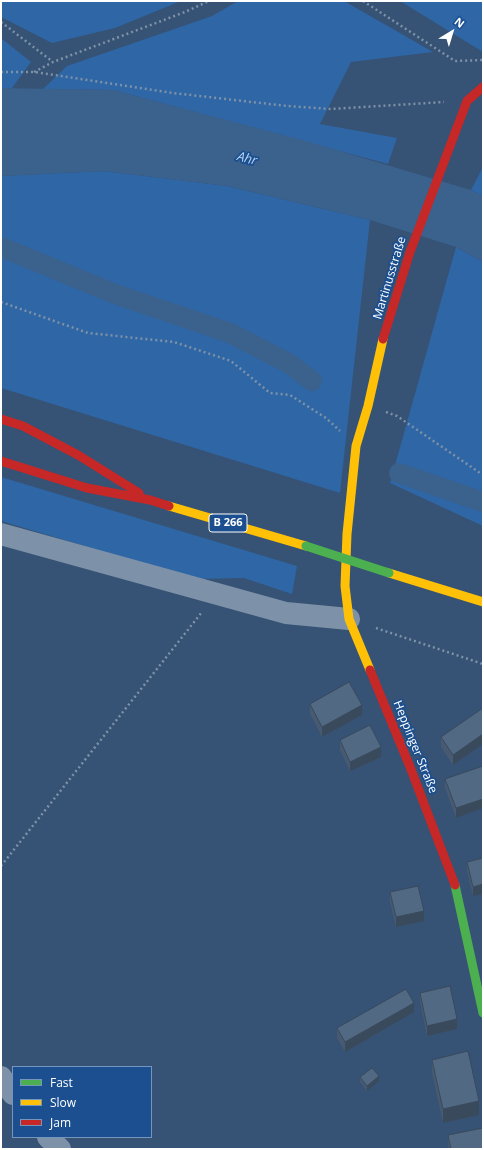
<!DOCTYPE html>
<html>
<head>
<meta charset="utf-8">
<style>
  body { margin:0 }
  #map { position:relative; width:484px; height:1150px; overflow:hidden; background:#365274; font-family:"Open Sans",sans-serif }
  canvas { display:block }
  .frame { position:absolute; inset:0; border:2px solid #fff; pointer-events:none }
  .legend { position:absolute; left:12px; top:1066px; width:140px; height:72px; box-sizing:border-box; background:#1b4f8f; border:1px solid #7695bc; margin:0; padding:5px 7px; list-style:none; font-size:12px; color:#fff }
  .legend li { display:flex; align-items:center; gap:8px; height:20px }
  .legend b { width:20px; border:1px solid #7695bc }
  .north { position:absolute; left:432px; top:12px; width:40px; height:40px; -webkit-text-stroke:3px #1b4f8f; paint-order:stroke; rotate:38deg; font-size:11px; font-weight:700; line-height:16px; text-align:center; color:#fff }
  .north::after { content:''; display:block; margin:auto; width:14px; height:18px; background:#fff; clip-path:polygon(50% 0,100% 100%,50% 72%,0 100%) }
</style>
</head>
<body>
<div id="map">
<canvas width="484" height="1150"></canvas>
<div class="frame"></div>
<ul class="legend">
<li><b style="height:5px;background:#4caf50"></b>Fast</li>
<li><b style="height:5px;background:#ffc107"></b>Slow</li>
<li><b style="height:5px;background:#c62828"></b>Jam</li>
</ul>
<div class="north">N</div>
</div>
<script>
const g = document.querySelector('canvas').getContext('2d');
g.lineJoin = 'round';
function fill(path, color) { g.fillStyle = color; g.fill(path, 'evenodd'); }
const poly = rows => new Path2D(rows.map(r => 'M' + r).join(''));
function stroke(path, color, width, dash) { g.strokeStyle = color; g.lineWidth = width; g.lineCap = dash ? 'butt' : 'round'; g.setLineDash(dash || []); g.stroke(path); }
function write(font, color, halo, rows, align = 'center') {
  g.font = font + ' "Open Sans",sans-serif'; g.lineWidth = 3.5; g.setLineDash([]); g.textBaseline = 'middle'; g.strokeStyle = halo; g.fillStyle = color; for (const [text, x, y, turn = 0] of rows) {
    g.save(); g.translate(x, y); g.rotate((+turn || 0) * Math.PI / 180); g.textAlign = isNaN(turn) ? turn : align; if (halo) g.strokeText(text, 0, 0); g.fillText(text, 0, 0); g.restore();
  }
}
fill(poly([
  [1,1,181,1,115,28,52,43,1,17],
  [238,1,344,1,433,52,351,62,320,124,397,138,388,164,113,90,43,89,67,66,212,16],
  [400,1,483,1,483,52],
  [1,38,31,62,12,88,1,88],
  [483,167,483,196,471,190],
  [104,171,227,186,370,220,340,493,1,388,1,176],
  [456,247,483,262,483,526,390,483],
  [1,477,297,566,292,594,244,578,195,579,1,521]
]), '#2f66a5');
fill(poly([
  [1,88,113,90,306,141,471,190,483,196,483,262,456,247,370,220,227,186,104,171,1,176]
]), '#3b618d');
stroke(poly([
  [1,247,115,294,230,333,290,364,312,381],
  [399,473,483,502]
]), '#3b618d', 20);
stroke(poly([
  [363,1,455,61,483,60],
  [1,22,53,62],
  [1,72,34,72,173,93,287,106,331,109,444,102],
  [34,72,53,62,185,12,209,1],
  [1,302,88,333,174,342,231,361,270,393,290,395,326,418,340,431],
  [386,412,397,416,483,475],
  [376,628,483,664],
  [1,866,202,612]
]), '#7d92a8', 2.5, [2, 3]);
stroke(poly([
  [1,534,286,613,349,619],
  [1,1077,13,1094],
  [48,1137,60,1149]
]), '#7d92a8', 22);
stroke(poly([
  [455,885,483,1013]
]), '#4caf50', 9);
stroke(poly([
  [169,506,306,546],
  [389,573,483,602],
  [370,670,349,619,345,586,347,534,356,446,368,406,383,339]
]), '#ffc107', 9);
stroke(poly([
  [383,339,410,252,467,101,483,87],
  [1,419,23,426,78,455,139,493],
  [1,461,87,488,150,500,169,506],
  [370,670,410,767,455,885]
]), '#c62828', 9);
stroke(poly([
  [306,546,389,573]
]), '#4caf50', 9);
fill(poly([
  [310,704,362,715,322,737,310,714],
  [483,708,483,744,453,765,441,747,441,737],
  [340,740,381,757,350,771,340,750],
  [483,766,483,808,456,818,445,788,445,779],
  [483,858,473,896,467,871,467,862],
  [390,892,424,921,396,927,390,902],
  [482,901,483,901,483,914,482,911],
  [420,993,457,1029,427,1036,420,1002],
  [414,1012,345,1052,337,1038,337,1028],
  [432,1060,479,1115,443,1123,432,1073],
  [360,1077,379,1081,367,1091,360,1082],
  [448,1135,483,1149,449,1149,448,1145]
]), '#475a72');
fill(poly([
  [362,705,362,715,322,737,322,727],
  [483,734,483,744,453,765,453,755],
  [381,747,381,757,350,771,350,762],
  [483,799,483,808,456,818,456,808],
  [483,884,483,894,473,896,473,887],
  [424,911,424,921,396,927,396,917],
  [414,1003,414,1012,345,1052,345,1042],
  [457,1019,457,1029,427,1036,427,1026],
  [379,1076,379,1081,367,1091,367,1086],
  [479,1101,479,1115,443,1123,443,1109]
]), '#394a5c');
const building = poly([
  [349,682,362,705,322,727,310,704,349,682],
  [483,708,483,734,453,755,441,737,483,708],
  [370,725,381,747,350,762,340,740,370,725],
  [483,766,483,799,456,808,445,779,483,766],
  [483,858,483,884,473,887,467,862,483,858],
  [418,886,424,911,396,917,390,892,418,886],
  [450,986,457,1019,427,1026,420,993,450,986],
  [406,989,414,1003,345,1042,337,1028,406,989],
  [468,1051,479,1101,443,1109,432,1060,468,1051],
  [372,1068,379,1076,367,1086,360,1077,372,1068],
  [483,1128,483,1149,451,1149,448,1135,483,1128]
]);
fill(building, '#526984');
stroke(building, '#394a5c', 1);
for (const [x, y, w] of [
  [228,523,38]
]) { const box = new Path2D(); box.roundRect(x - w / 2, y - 9, w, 18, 3); g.fillStyle = '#1b4f8f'; g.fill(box); stroke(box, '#fff', 1); }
write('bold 11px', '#fff', null, [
  ["B 266",228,523]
]);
write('12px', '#fff', '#1b4f8f', [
  ["Martinusstraße",390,278,-73],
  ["Heppinger Straße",415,747,68]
]);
write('italic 13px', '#b5d3f5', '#1b4f8f', [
  ["Ahr",247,159,15]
]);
</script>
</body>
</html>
